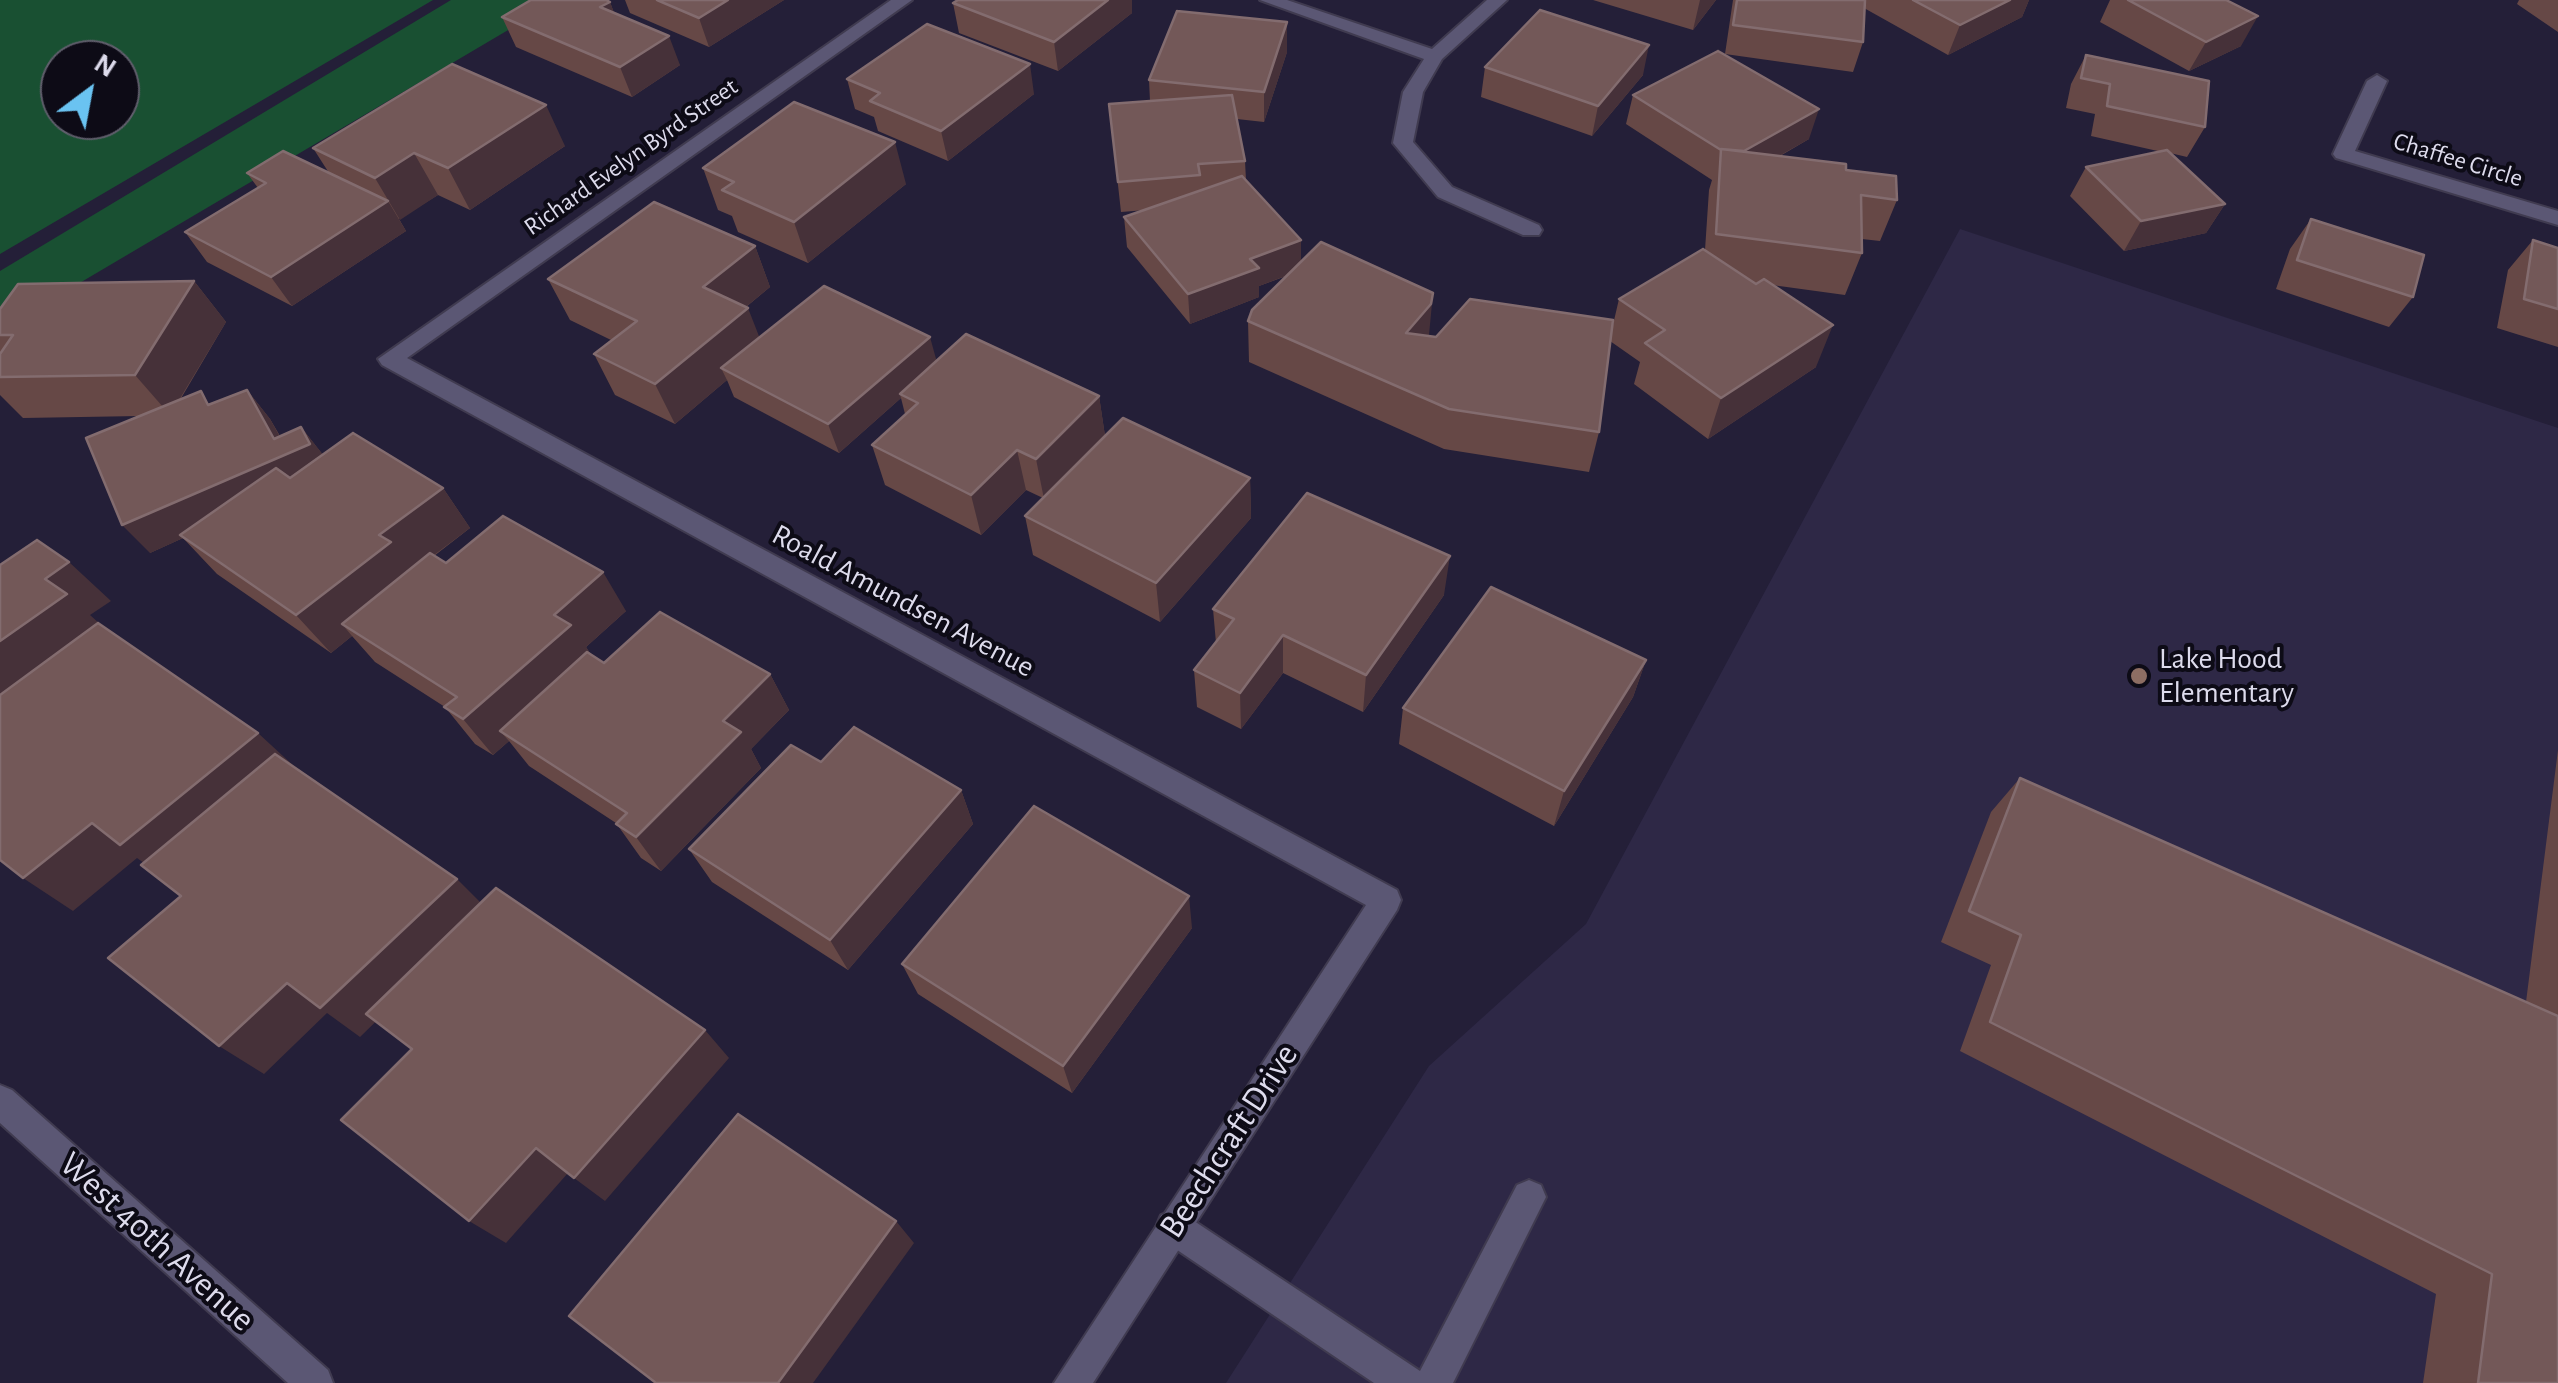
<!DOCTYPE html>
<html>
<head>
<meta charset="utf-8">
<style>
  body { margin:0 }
  #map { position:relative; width:2558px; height:1383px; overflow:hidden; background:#241f38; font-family:"Alegreya Sans",sans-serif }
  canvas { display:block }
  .north { position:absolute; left:40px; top:40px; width:100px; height:100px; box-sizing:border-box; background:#0d0b16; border:2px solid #605e6c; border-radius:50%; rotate:32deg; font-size:28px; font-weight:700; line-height:40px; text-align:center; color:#dddbec }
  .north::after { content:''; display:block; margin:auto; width:35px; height:45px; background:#6ac3f1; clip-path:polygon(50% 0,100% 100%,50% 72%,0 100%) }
</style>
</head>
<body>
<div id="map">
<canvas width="2558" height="1383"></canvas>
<div class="north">N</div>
</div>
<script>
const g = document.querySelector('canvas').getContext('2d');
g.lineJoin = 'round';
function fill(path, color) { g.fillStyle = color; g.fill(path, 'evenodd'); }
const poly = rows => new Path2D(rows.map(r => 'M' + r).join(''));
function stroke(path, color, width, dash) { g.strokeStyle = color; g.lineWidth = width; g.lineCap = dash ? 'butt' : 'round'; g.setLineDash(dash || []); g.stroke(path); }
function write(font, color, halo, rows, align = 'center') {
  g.font = font + ' "Alegreya Sans",sans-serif'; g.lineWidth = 8; g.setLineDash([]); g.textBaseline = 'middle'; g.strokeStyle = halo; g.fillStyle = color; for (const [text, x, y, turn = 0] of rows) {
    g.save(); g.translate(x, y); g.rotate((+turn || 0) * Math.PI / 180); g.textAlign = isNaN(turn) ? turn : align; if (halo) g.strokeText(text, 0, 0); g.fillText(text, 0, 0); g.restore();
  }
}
fill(poly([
  [1960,229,2558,428,2558,1383,1226,1383,1429,1066,1586,924]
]), '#2e2846');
fill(poly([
  [0,0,433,0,0,254],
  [120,60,120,120,60,120,60,60],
  [451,0,559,0,0,330,0,271]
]), '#195032');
const service = poly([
  [1529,1180,1541,1185,1546,1197,1453,1383,1374,1383,1161,1239,1156,1227,1161,1215,1173,1210,1185,1215,1420,1371,1517,1185,1529,1180]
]);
const minor = poly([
  [891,0,912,0,407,358,1397,890,1401,900,1397,910,1093,1383,1054,1383,1366,905,382,365,378,359,891,0],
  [1260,0,1287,0,1432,49,1487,0,1507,0,1442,59,1423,92,1413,142,1452,187,1539,225,1542,230,1539,235,1523,235,1438,197,1393,143,1403,92,1424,59,1260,0],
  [2377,75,2387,81,2355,151,2558,211,2558,225,2336,158,2333,154,2367,81,2377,75],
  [0,1085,12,1090,328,1370,333,1383,288,1383,0,1123,0,1085]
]);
stroke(service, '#403b50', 4);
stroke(minor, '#403b50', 4);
fill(service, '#5b5774');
fill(minor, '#5b5774');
fill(poly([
  [625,0,784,0,709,47,630,13],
  [1132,0,1132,13,1058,71,959,33,953,3],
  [1593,0,1716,0,1693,30],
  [1733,0,2029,0,2022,17,1948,55,1864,8,1863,42,1853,72,1725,54],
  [2110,0,2226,0,2241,46,2189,71,2100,22],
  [2519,0,2558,0,2558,32,2517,4],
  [610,2,614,13,680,65,632,97,516,47,502,17],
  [1287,52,1264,122,1237,119,1245,161,1246,180,1301,240,1301,262,1428,336,1436,337,1612,329,1619,299,1705,250,1709,190,1712,180,1626,124,1633,95,1809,139,1780,156,1846,170,1897,200,1880,241,1862,239,1862,253,1845,295,1772,285,1816,367,1708,439,1634,384,1640,362,1610,341,1599,432,1589,472,1444,449,1249,362,1248,321,1289,275,1259,286,1259,297,1190,324,1127,247,1124,217,1146,210,1121,212,1109,104,1150,101,1149,80],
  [2086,55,2205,127,2187,157,2170,153,2225,204,2206,233,2124,251,2070,196,2086,167,2162,152,2091,136,2095,114,2066,108,2071,84],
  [1485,67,1643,75,1592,136,1481,97],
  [847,79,1034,94,948,161,878,131,874,117,855,109],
  [565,146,470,210,438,195,399,219,406,231,292,306,207,262,185,232,258,188,247,173,329,173,313,148],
  [703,168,906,184,808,263,738,232,732,216,718,210],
  [2311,219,2413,297,2389,327,2276,289,2290,249],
  [2533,240,2558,248,2558,347,2497,328,2508,270],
  [755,246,770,287,746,307,759,338,936,361,1099,396,1105,436,1250,478,1251,518,1160,622,1033,555,1025,516,1043,498,1026,490,981,535,885,485,872,445,905,414,901,398,839,453,734,397,727,380,675,424,615,395,594,354,611,340,570,320,548,279],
  [194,281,226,322,180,400,212,404,247,390,270,419,280,436,301,427,323,455,443,488,470,528,434,556,446,563,626,611,586,647,591,655,604,663,770,674,789,710,751,749,761,768,661,871,641,858,616,823,529,766,509,741,493,755,475,744,445,707,375,662,352,636,331,653,217,574,183,538,150,553,140,416,23,418,0,395,0,309],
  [1444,595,1363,712,1283,673,1241,729,1197,707,1194,670,1216,643,1213,609],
  [1646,660,1633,697,1554,826,1399,744,1403,708],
  [2558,750,2558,1383,2423,1383,2436,1294,1960,1051,1991,965,1941,942,1991,812,2020,778,2526,1002],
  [821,762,961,790,973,824,848,970,712,882,689,849],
  [1192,928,1072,1093,918,994,902,964]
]), '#664846');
fill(poly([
  [728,0,784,0,709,47,699,18],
  [1108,0,1132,0,1132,13,1058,71,1054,42],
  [1700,0,1716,0,1693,30],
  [2010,0,2029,0,2022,17,1948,55,1960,25],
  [610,2,621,31,600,7],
  [2258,16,2241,46,2189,71,2206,42],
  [1287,22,1287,52,1264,122,1264,92],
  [669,36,680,65,632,97,620,67],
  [1649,45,1643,75,1592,136,1598,106],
  [1030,64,1034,94,948,161,941,131],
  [546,105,565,146,470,210,448,168],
  [1819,109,1809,139,1724,187,1733,158],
  [895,142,906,184,808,263,794,222],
  [414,153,438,195,400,220,375,178],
  [388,201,406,231,292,306,271,277],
  [2225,204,2206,233,2124,251,2141,221],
  [1301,240,1301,270,1259,286,1259,297,1190,324,1188,294,1250,259],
  [755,246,770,287,720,328,703,287],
  [194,281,226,322,170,415,135,375],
  [1433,293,1429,335,1426,345,1406,333],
  [748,308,764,349,721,368,727,380,675,424,655,384],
  [1833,325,1816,367,1708,439,1721,398],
  [930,337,938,366,900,394,901,398,839,453,828,424],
  [247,390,270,419,289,453,301,427,324,456,333,473,180,535,183,538,150,553,122,525,274,439],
  [1099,396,1105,436,1044,499,1036,459],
  [1017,450,1026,490,981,535,971,495],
  [1250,478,1251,518,1160,622,1156,583],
  [443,488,470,528,342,624,352,636,331,653,296,615,379,535],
  [1450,556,1444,595,1363,712,1366,675],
  [69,562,111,601,90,615,109,632,0,711,0,641,45,579],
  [603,572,626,611,586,647,596,662,500,731,509,741,493,755,463,719,554,615],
  [1283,635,1283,673,1241,729,1240,693],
  [1646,660,1633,697,1554,826,1564,791],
  [770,674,789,710,751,749,761,768,661,871,636,837,723,721],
  [258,733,296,768,166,879,137,858,73,911,23,878,92,823],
  [961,790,973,824,848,970,830,940],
  [457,879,489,911,360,1037,327,1013,264,1074,219,1046,287,983],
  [1189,896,1192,928,1072,1093,1063,1066],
  [705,1030,729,1058,605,1201,574,1178],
  [536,1148,568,1173,506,1243,469,1221],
  [896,1221,914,1243,813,1383,778,1383]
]), '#463139');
const building = poly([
  [531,0,606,0,610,2,600,7,669,36,620,67,502,17,531,0],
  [657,0,728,0,699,18,657,0],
  [958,0,1108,0,1054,42,953,3,958,0],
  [1737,0,1865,0,1863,42,1733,25,1737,0],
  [1913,0,2010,0,1960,25,1913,0],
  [2128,0,2226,0,2258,16,2206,42,2128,0],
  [1540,10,1649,45,1598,106,1485,67,1540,10],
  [1177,11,1287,22,1264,92,1149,80,1177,11],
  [927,24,1030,64,941,131,870,101,880,93,847,79,927,24],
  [1718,51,1819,109,1744,151,1721,149,1721,150,1633,95,1718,51],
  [2086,55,2209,81,2205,127,2107,106,2110,84,2081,78,2086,55],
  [452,64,546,105,448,168,414,153,375,178,313,148,452,64],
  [1232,95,1245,161,1198,164,1200,175,1118,182,1109,104,1232,95],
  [794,102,895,142,794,222,722,190,734,182,703,168,794,102],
  [1721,149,1846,164,1846,170,1896,176,1897,200,1861,195,1862,253,1716,234,1721,149],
  [2167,150,2225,204,2141,221,2086,167,2167,150],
  [283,151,388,201,271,277,185,232,266,183,247,173,283,151],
  [1242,176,1301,240,1250,259,1259,268,1188,294,1124,217,1242,176],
  [654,202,755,246,703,287,748,308,655,384,594,354,637,321,548,279,654,202],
  [2311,219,2424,255,2413,297,2297,260,2311,219],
  [2533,240,2558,248,2558,309,2524,299,2533,240],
  [1321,242,1433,293,1431,304,1406,333,1436,337,1470,299,1613,320,1599,432,1449,409,1248,321,1252,310,1321,242],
  [1703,249,1756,284,1764,279,1833,325,1721,398,1645,343,1665,330,1619,299,1703,249],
  [194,281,135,375,0,377,0,354,13,335,0,335,0,309,18,284,194,281],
  [824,286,930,337,828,424,721,368,824,286],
  [966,334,1099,396,1036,459,1017,450,971,495,872,445,918,403,900,394,966,334],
  [247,390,274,439,301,427,310,444,122,525,86,438,201,391,208,405,247,390],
  [1123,418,1250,478,1156,583,1025,516,1123,418],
  [353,433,443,488,379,535,391,542,296,615,180,535,276,468,290,478,353,433],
  [1307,493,1450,556,1366,675,1283,635,1240,693,1194,670,1234,619,1213,609,1307,493],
  [503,516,603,572,554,615,571,625,463,719,444,707,457,697,342,624,430,553,446,563,503,516],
  [37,540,69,562,45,579,67,594,0,641,0,565,37,540],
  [1491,587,1646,660,1564,791,1403,708,1491,587],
  [660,612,770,674,723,721,741,732,636,837,616,824,627,813,500,731,587,652,604,663,660,612],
  [98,623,258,733,120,845,92,823,23,878,0,860,0,695,98,623],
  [854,727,961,790,830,940,689,849,791,745,821,762,854,727],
  [275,754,457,879,320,1008,287,983,219,1046,108,958,181,896,141,865,275,754],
  [2020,778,2558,1016,2558,1383,2478,1383,2492,1274,1990,1022,2021,935,1969,911,2020,778],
  [1034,806,1189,896,1063,1066,902,964,1034,806],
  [496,888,705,1030,574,1178,536,1148,469,1221,341,1120,412,1049,366,1014,496,888],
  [738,1114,896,1221,778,1383,656,1383,569,1316,738,1114]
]);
fill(building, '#735858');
stroke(building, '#836c6f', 2.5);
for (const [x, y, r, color] of [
  [2139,676,10,"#8d6e63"]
]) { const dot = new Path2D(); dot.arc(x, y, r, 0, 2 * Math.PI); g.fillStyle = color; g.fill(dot); stroke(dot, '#0d0b16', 4); }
write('25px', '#dddbec', '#0d0b16', [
  ["Richard Evelyn Byrd Street",631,157,-35],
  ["Chaffee Circle",2458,160,17]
]);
write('30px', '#dddbec', '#0d0b16', [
  ["Roald Amundsen Avenue",903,601,28]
]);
write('30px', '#dddbec', '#0d0b16', [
  ["Lake Hood",2159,659],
  ["Elementary",2159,693]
], 'left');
write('35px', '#dddbec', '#0d0b16', [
  ["Beechcraft Drive",1229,1141,-57],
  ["West 40th Avenue",157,1242,42]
]);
</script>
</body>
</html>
